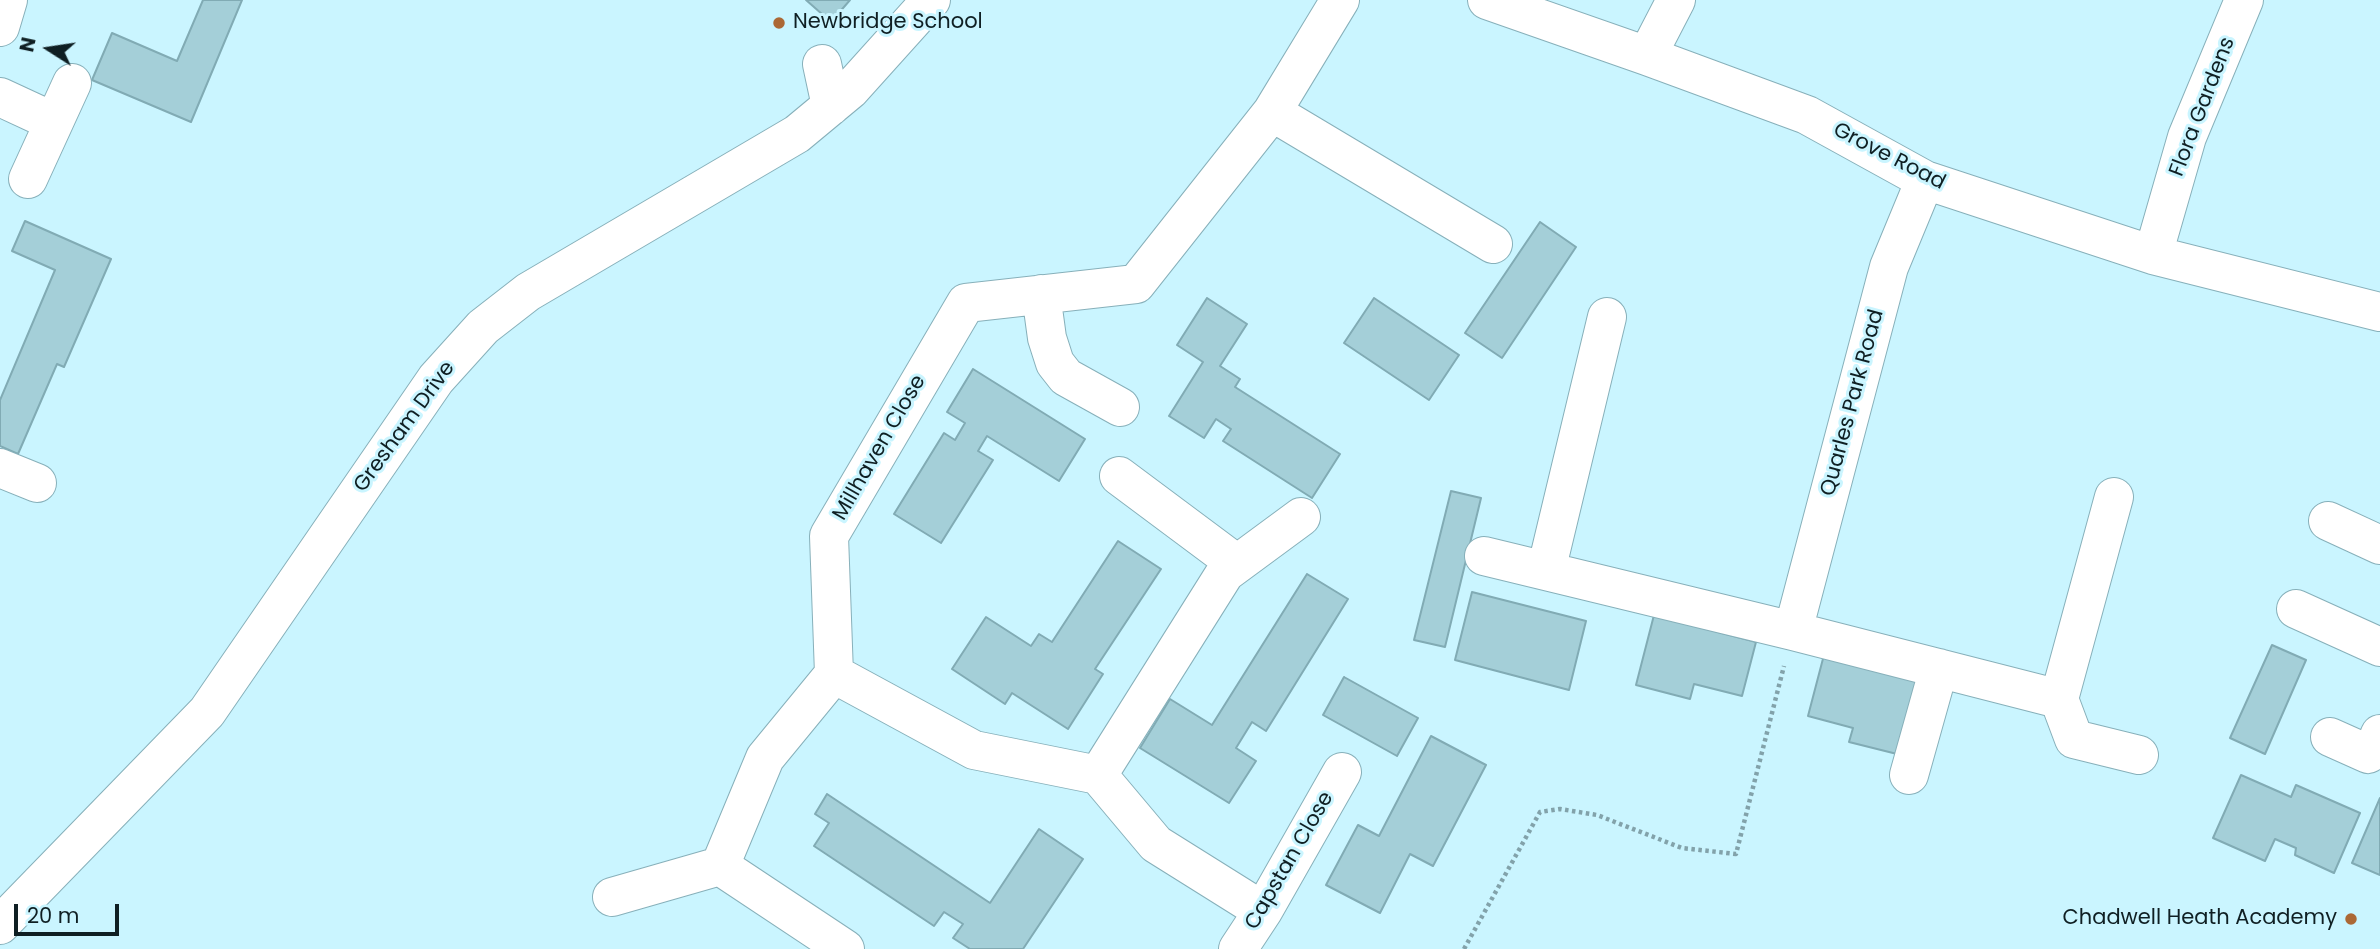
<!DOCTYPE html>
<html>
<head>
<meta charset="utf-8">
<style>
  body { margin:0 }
  #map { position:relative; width:2380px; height:949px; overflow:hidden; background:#caf5ff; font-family:Poppins,sans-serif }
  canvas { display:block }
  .north { position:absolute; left:14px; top:14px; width:70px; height:70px; -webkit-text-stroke:5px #caf5ff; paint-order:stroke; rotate:282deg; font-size:19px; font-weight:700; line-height:28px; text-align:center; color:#0f1f23 }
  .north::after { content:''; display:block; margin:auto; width:24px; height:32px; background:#0f1f23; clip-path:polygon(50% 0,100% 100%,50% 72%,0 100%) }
  .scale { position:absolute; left:14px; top:904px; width:105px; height:32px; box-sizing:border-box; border:4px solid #0f1f23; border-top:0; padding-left:9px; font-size:21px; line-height:24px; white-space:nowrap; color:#0f1f23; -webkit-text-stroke:5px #caf5ff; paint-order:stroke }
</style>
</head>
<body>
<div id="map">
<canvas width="2380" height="949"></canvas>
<div class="north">N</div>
<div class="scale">20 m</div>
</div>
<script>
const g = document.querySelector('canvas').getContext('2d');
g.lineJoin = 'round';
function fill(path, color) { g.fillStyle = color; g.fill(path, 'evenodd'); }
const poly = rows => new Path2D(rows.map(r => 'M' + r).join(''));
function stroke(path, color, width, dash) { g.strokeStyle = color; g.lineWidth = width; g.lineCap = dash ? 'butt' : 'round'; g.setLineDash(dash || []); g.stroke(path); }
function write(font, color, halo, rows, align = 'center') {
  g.font = font + ' Poppins,sans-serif'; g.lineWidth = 6; g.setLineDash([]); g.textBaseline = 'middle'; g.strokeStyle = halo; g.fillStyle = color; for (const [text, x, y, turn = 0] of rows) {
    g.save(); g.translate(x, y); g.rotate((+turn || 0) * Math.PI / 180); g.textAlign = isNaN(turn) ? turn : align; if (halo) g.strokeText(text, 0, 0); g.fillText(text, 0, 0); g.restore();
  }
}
const building = poly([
  [203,0,242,0,191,122,92,80,112,33,177,61,203,0],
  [806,0,850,0,831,22,806,0],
  [25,221,111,259,64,367,57,364,18,454,0,446,0,400,55,270,12,251,25,221],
  [1540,222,1576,247,1502,358,1465,333,1540,222],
  [1207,298,1247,324,1220,366,1240,379,1235,387,1340,454,1312,498,1223,441,1231,429,1216,419,1204,438,1169,416,1203,362,1177,345,1207,298],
  [1374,298,1459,355,1429,400,1344,343,1374,298],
  [973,369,1085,439,1059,481,987,436,978,451,993,460,941,543,894,514,944,433,955,440,965,423,947,412,973,369],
  [1451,491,1481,498,1445,647,1414,640,1451,491],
  [1118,541,1161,569,1095,669,1103,674,1068,729,1012,693,1005,704,952,669,986,617,1031,646,1039,634,1052,642,1118,541],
  [1307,574,1348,599,1266,731,1252,722,1236,748,1256,761,1229,803,1140,748,1170,699,1212,725,1307,574],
  [1472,592,1586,621,1569,690,1455,660,1472,592],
  [1654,615,1756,642,1742,696,1694,684,1690,699,1636,685,1654,615],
  [2272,645,2306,660,2265,754,2230,738,2272,645],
  [1825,651,1921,676,1901,755,1849,742,1853,728,1808,716,1825,651],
  [1344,677,1418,718,1397,756,1323,715,1344,677],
  [1431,736,1486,765,1433,866,1410,854,1380,913,1326,885,1358,825,1379,836,1431,736],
  [2241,775,2291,797,2296,785,2360,813,2334,873,2295,855,2296,848,2275,839,2265,861,2213,838,2241,775],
  [827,794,990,903,1039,829,1083,859,1023,949,970,949,953,938,963,924,944,912,934,926,814,846,829,823,815,814,827,794],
  [2380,798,2380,875,2352,863,2380,798]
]);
fill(building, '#a4cfd8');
stroke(building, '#81abb4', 2);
const minor = poly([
  [1487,0,1647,56,1807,115,1925,180,2153,255,2380,312],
  [0,27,8,0],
  [1647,56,1676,0],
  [822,64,831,106],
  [0,97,54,122],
  [1272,112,1493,244],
  [28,179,72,83],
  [2153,255,2187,137,2244,0],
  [1041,294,1047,338,1055,363,1066,377,1120,407],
  [0,468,37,483],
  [1119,476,1237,564],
  [1301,517,1225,573,1098,775,974,750,834,674,829,536,966,303,1136,284,1272,112,1340,0],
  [2328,521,2380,545],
  [1484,556,1793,631,2059,699,2114,497],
  [1546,571,1607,317],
  [2296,609,2380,647],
  [1793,631,1889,267,1925,180],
  [834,674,765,758,720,866,845,949],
  [2059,699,2074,739,2139,755],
  [2330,737,2368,754,2373,751,2380,734],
  [1098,775,1156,844,1263,911],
  [1909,775,1939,668],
  [612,897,720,866],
  [0,925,207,712,436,379,483,327,528,292,797,134,850,90,931,0],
  [1238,949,1263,911,1342,772]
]);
stroke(minor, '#87b0ba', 40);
stroke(poly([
  [1464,949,1540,812,1560,809,1597,815,1682,848,1736,854,1784,666]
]), '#82a2aa', 4.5, [3.5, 3.5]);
stroke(minor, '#fff', 38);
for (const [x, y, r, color] of [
  [779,23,7,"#ab6835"],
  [2351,919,7,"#ab6835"]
]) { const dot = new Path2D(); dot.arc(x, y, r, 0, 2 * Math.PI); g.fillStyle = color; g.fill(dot); stroke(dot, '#caf5ff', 2.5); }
write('21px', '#0f1f23', '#caf5ff', [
  ["Newbridge School",793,23],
  ["Chadwell Heath Academy",2337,919,"right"]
], 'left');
write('21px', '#0f1f23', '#caf5ff', [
  ["Flora Gardens",2203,107,-69],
  ["Grove Road",1889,157,27],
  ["Quarles Park Road",1853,403,-75],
  ["Gresham Drive",405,427,-54],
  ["Millhaven Close",880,448,-60],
  ["Capstan Close",1290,861,-60]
]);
</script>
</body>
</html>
